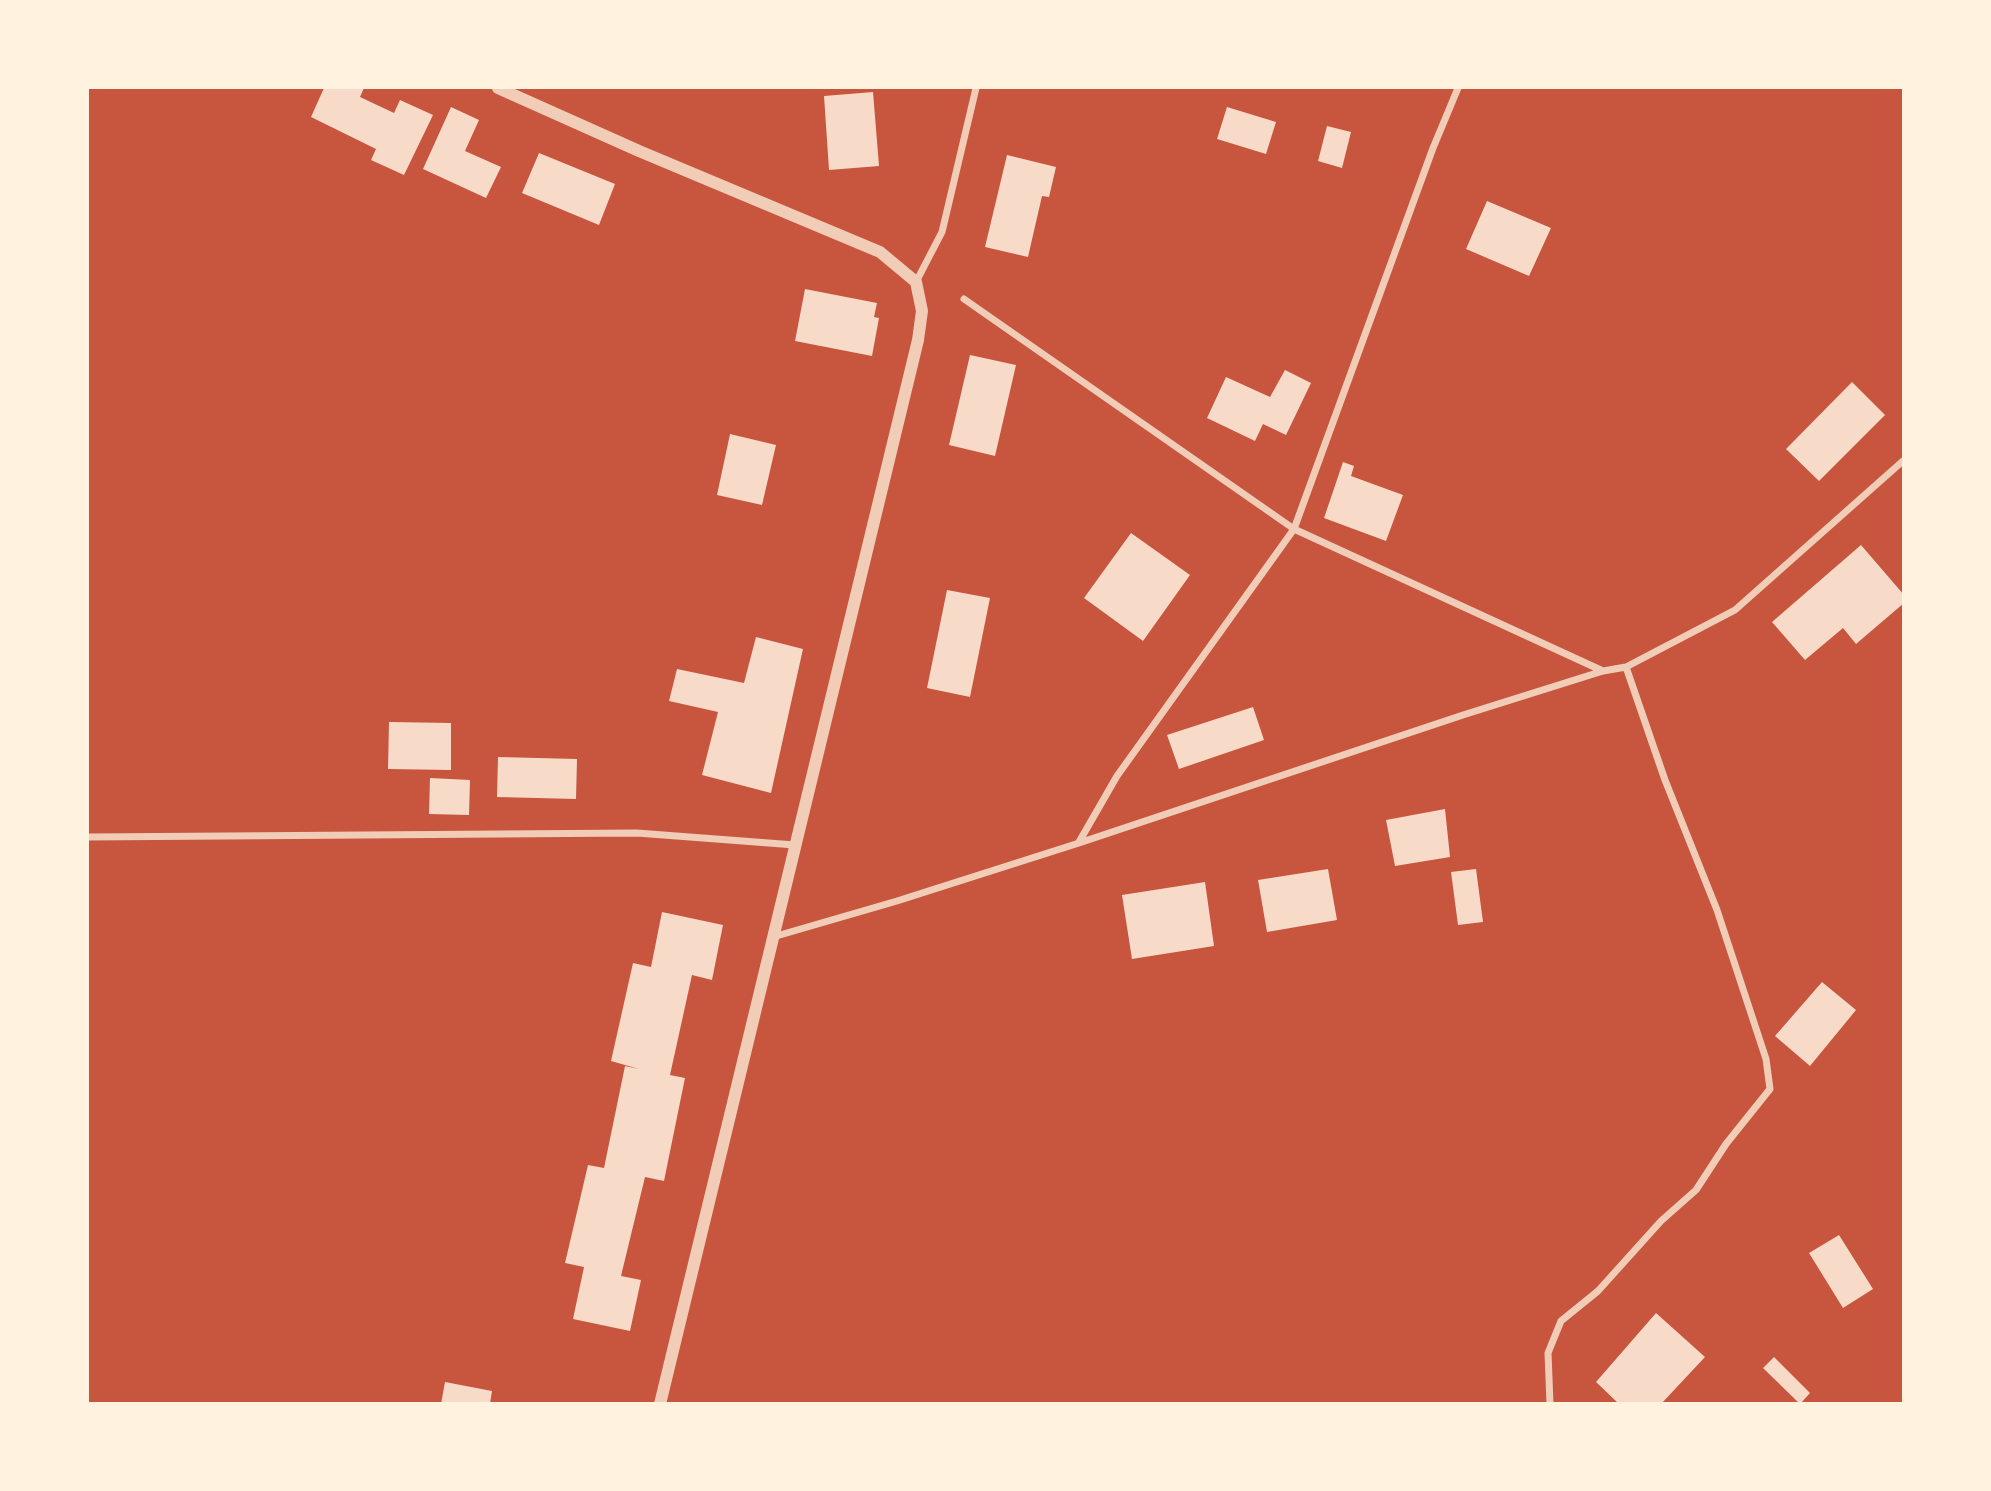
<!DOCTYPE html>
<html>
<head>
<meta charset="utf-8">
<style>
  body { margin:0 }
  #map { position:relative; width:1991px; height:1491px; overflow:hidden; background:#c8553d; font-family:"Golos Text",sans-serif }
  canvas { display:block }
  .frame { position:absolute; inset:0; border:89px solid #fff3e0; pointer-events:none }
</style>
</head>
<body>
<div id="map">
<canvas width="1991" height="1491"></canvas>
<div class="frame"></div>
</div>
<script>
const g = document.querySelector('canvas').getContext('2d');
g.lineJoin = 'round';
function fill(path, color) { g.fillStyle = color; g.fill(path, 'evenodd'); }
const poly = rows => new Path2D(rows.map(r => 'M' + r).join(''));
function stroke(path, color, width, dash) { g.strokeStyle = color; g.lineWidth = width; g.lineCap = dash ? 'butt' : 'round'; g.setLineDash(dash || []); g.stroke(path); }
fill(poly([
  [324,88,364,88,360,97,394,113,400,100,433,115,404,175,371,160,376,149,311,117],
  [873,92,879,166,829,170,824,96],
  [451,107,479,120,465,151,501,167,486,198,423,169],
  [1227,107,1276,122,1266,154,1217,139],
  [1327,126,1351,132,1342,168,1318,161],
  [539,153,615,184,599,225,522,193],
  [1007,155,1056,167,1049,197,1042,196,1028,257,985,247],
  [1487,201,1551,228,1529,276,1466,249],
  [805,289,877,303,874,317,879,318,872,356,795,341],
  [970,355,1016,365,995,456,949,445],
  [1285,370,1311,383,1286,435,1263,424,1255,441,1207,418,1226,377,1270,397],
  [1852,382,1885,415,1819,481,1786,449],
  [730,434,776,445,762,505,717,495],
  [1343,462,1354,466,1351,476,1403,495,1386,541,1324,518],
  [1131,533,1190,575,1143,641,1084,598],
  [1861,545,1904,595,1904,603,1856,644,1843,628,1805,660,1772,622],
  [947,590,990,598,970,697,927,688],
  [756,637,803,649,771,793,702,775,718,712,669,701,677,669,744,683],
  [1253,707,1264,740,1179,769,1167,735],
  [389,722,451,723,451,770,388,769],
  [498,757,577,759,576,799,497,797],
  [430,778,470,780,469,815,429,814],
  [1445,809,1450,857,1395,866,1386,820],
  [1328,869,1337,920,1267,932,1258,880],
  [1476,869,1483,922,1458,925,1451,872],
  [1205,882,1214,946,1132,959,1122,895],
  [662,912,723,925,712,980,692,975,670,1075,685,1078,664,1181,645,1177,621,1276,641,1280,630,1331,573,1319,584,1267,565,1263,588,1165,604,1168,625,1066,639,1069,611,1061,633,963,651,967],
  [1822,982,1856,1010,1810,1066,1775,1036],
  [1839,1235,1873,1289,1843,1308,1809,1253],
  [1656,1313,1705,1357,1661,1404,1619,1404,1596,1382],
  [1774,1357,1810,1393,1800,1404,1763,1368],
  [445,1382,492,1391,490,1404,441,1404]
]), '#f7dbc8');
stroke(poly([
  [916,282,942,232,976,88],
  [964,299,1294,529,1603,671],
  [88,837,637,833,795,845],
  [1079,842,1117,776,1294,529,1433,148,1458,88],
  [773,937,897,901,1079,843,1463,715,1603,671,1626,667,1735,610,1904,460],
  [1550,1404,1548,1353,1561,1321,1598,1291,1661,1221,1696,1190,1726,1144,1770,1089,1766,1059,1717,910,1665,780,1626,667]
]), '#f1ccb7', 7);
stroke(poly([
  [498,88,639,151,880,252,916,282,922,311,918,340,660,1404]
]), '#f1ccb7', 12);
</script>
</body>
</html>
